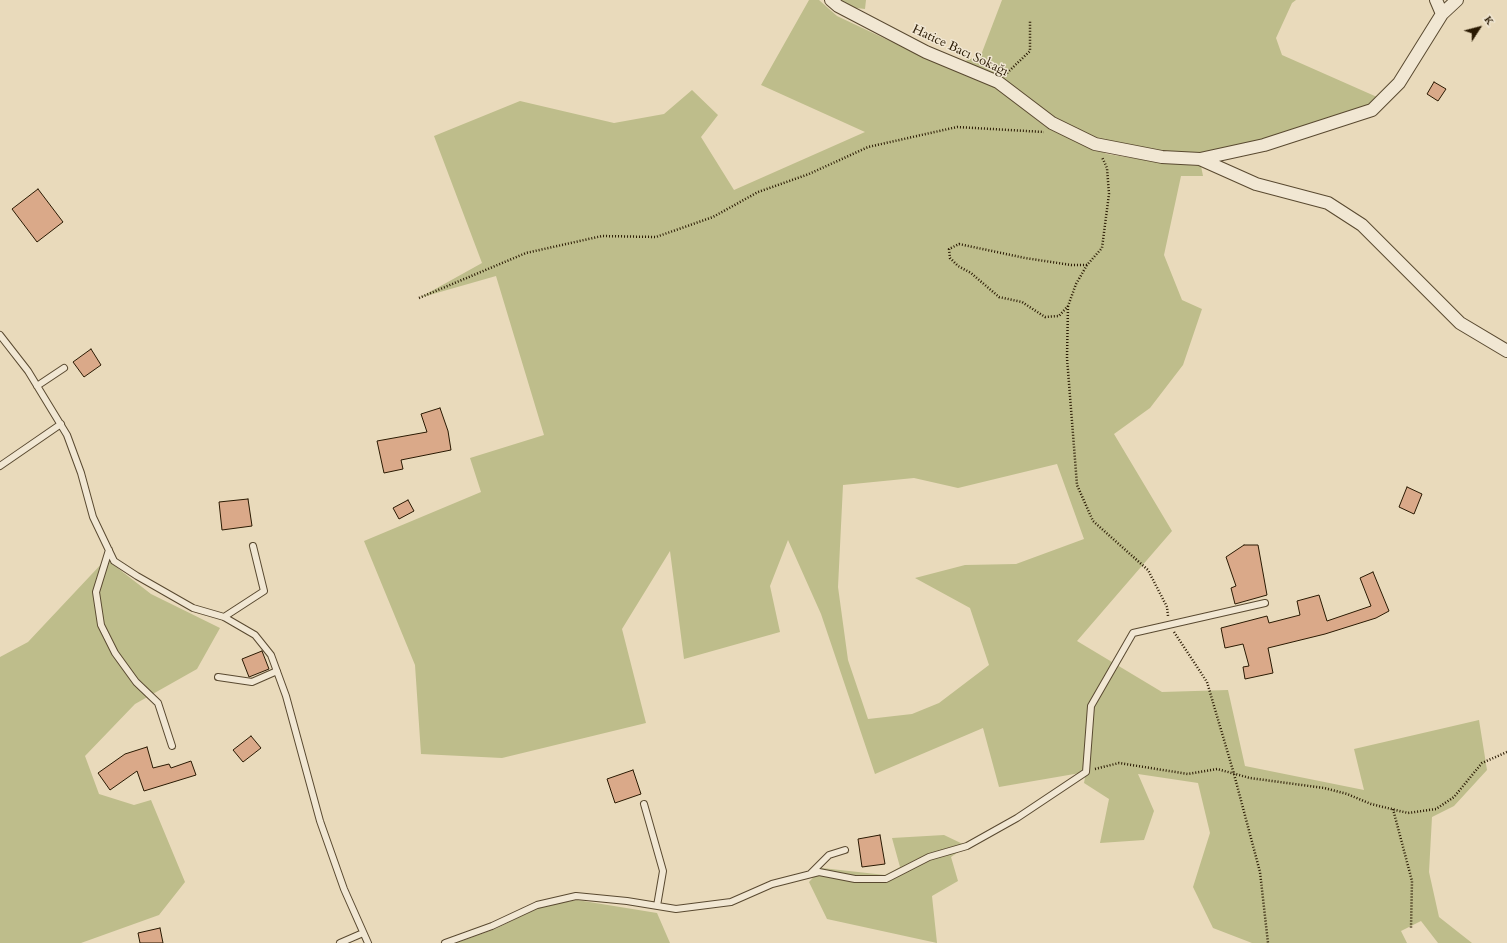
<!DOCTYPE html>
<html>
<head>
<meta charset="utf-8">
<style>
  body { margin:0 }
  #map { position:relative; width:1507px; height:943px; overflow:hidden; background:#e9dabb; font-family:Cardo,serif }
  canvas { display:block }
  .north { position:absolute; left:1459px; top:8px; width:40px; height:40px; -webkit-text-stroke:3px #f1e7d3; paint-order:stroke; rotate:54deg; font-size:11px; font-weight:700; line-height:16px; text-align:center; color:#291902 }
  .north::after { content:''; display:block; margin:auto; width:14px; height:18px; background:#291902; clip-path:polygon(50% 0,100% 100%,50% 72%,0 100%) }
</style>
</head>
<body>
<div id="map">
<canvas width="1507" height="943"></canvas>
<div class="north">K</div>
</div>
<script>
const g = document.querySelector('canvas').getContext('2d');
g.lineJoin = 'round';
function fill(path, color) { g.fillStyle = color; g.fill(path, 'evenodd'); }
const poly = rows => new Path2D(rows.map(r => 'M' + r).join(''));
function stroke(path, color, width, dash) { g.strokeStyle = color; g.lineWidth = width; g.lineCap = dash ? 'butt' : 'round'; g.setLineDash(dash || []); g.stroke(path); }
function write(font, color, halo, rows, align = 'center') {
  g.font = font + ' Cardo,serif'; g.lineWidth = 3; g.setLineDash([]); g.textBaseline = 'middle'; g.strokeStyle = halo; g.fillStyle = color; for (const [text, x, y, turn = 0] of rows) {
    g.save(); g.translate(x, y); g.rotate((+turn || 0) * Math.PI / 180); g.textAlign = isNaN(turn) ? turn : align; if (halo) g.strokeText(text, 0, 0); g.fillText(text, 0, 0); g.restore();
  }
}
fill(poly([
  [809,0,819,0,837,16,928,59,995,87,1046,127,1107,154,1164,163,1201,166,1203,176,1181,176,1164,255,1182,300,1202,309,1183,365,1150,408,1114,434,1172,531,1077,641,1162,692,1228,690,1245,766,1364,790,1354,749,1479,720,1487,770,1454,806,1432,817,1429,872,1439,917,1472,943,1438,943,1421,921,1401,931,1407,943,1252,943,1213,928,1193,887,1210,833,1198,783,1138,774,1154,811,1144,840,1100,843,1109,799,1084,783,1086,772,999,787,983,728,875,774,821,614,788,540,770,586,780,632,684,659,670,551,622,629,646,723,502,758,421,754,415,665,364,541,481,492,470,458,544,435,496,276,419,298,482,263,434,136,520,101,614,123,664,114,692,90,718,115,701,137,734,190,865,132,761,85],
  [1057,464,1084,539,1016,564,965,565,915,578,970,608,989,665,939,703,912,714,868,719,848,660,838,587,843,485,914,478,958,488],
  [831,0,866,0,865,9,838,6],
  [1002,0,1296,0,1292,3,1276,38,1282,55,1377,97,1370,107,1261,141,1198,154,1163,153,1097,139,1053,118,997,76,965,61,981,55],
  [106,559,151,594,220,628,197,669,135,704,85,756,99,794,134,805,151,800,185,882,159,915,81,943,0,943,0,657,28,642],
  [944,835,967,846,951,857,958,881,932,896,937,943,827,919,809,882,822,868,885,875,900,867,892,838],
  [577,900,657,913,670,943,456,943,495,929,540,907]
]), '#bebd8b');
const building = poly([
  [1434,82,1446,89,1438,101,1427,94,1434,82],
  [38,189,63,222,37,242,12,209,38,189],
  [91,349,101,365,84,377,73,362,91,349],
  [440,408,448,431,451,450,401,460,403,469,384,473,377,441,427,432,421,414,440,408],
  [1407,487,1422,494,1414,514,1399,507,1407,487],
  [248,499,252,526,222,530,219,502,248,499],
  [408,500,414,511,399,519,393,508,408,500],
  [1244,545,1258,545,1267,595,1235,604,1231,588,1236,586,1226,557,1244,545],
  [1373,572,1389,611,1376,618,1325,634,1268,648,1273,673,1245,679,1243,667,1249,666,1243,644,1225,648,1221,628,1267,616,1269,623,1300,615,1297,601,1319,595,1327,621,1371,606,1360,578,1373,572],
  [262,651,269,669,249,677,242,659,262,651],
  [251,736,261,748,243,762,233,750,251,736],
  [147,747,153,768,169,764,171,768,191,761,196,775,144,791,137,771,110,790,98,773,125,754,147,747],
  [633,770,641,794,615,803,607,779,633,770],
  [880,835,885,864,862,867,858,839,880,835],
  [160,928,163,943,140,943,138,933,160,928]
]);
fill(building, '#daa989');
stroke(building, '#291902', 1);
const lane = poly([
  [0,335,28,371,67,435,81,473,93,517,114,561,137,576,193,608,224,617,255,635,271,655,286,696,320,821,344,889,368,943],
  [37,386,64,368],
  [0,466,61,424],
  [109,550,96,592,101,625,115,653,136,682,158,703,172,746],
  [224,617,264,591,253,546],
  [218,677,252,682,277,671],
  [644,804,663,871,657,906],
  [811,873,829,855,845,850],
  [340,943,363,933],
  [445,943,492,926,537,905,576,896,627,901,676,909,731,902,772,884,819,872,855,879,886,879,929,857,967,846,1017,818,1086,772,1091,706,1133,633,1265,603]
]);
const street = poly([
  [831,0,838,6,926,52,998,82,1052,123,1095,144,1162,157,1200,159,1256,184,1328,203,1362,225,1460,323,1507,351],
  [1436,0,1442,14],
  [1200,159,1264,145,1372,110,1399,83,1442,14,1457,0]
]);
stroke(lane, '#594930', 8);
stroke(street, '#594930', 14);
stroke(poly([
  [1007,73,1030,51,1030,21],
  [1087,265,1076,284,1068,306,1059,316,1045,317,1022,302,999,297,971,273,958,266,950,258,949,249,959,244,1025,258,1071,265,1087,265,1102,248,1109,194,1107,168,1102,157],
  [419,298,526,253,602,236,656,237,713,217,758,192,809,174,868,147,957,127,1044,132],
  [1068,306,1067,358,1077,485,1093,521,1148,570,1167,607,1168,616],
  [1174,632,1207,682,1234,774,1260,872,1268,943],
  [1095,769,1119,763,1188,774,1217,769,1250,778,1324,788,1347,794,1371,804,1408,813,1436,809,1454,797,1482,763,1507,752],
  [1393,809,1412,881,1411,928]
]), '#291902', 2.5, [1, 2]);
stroke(lane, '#f1e7d3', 6);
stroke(street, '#f1e7d3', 12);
write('13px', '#291902', '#f1e7d3', [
  ["Hatice Bacı Sokağı",960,51,25]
]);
</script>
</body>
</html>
